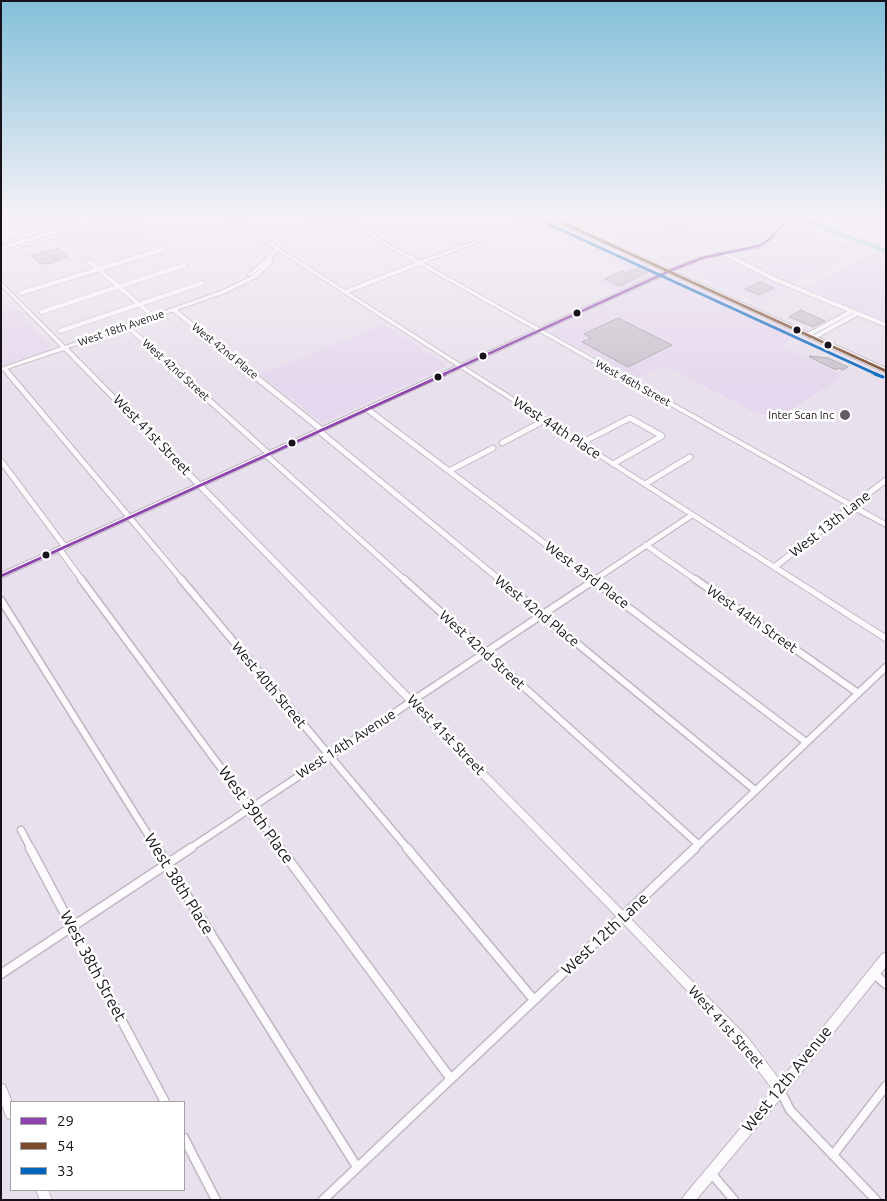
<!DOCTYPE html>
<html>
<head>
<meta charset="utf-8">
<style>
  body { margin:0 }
  #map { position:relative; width:887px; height:1201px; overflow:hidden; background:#e8e0ec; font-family:Ubuntu,sans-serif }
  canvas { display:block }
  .frame { position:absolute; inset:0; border:2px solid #17121a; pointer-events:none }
  .legend { position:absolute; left:10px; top:1101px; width:175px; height:90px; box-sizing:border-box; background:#fff; border:1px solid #a2a0a3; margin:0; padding:6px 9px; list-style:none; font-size:15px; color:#17121a }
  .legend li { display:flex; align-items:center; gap:10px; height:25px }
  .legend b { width:25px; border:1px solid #a2a0a3 }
</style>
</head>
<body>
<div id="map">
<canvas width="887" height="1201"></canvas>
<div class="frame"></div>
<ul class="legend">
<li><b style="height:6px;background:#8e44ad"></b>29</li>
<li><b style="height:6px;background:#7a4b2a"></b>54</li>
<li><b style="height:6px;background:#0065bd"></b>33</li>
</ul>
</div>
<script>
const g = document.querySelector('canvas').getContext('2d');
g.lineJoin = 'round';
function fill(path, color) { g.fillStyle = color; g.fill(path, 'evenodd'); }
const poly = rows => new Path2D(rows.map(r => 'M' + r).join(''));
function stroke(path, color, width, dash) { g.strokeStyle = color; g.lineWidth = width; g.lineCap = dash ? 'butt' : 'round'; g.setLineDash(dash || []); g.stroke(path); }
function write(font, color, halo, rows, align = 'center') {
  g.font = font + ' Ubuntu,sans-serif'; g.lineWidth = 5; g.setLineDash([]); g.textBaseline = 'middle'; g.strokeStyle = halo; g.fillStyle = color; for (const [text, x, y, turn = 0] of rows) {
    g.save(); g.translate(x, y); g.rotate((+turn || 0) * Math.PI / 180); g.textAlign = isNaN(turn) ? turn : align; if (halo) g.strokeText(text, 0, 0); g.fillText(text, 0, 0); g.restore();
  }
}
fill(poly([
  [133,217,151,231,143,233,155,242,84,263,56,238],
  [566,217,781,217,769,233,757,243,737,249,704,253,673,264],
  [548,219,799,335,781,346,845,376,776,418,752,411,665,365,637,378,549,331,625,296,597,282,627,268,532,225],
  [787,224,860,250,787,286,781,293,761,304,683,270,703,260,754,252,774,242],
  [878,250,886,253,886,322,807,288],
  [16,308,50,344,50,347,47,350,1,366,1,313],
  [384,324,446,364,446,367,322,423,260,374]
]), '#e5d7ed');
fill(poly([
  [790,217,801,217,886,249,886,253]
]), '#8cd1c6');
const building = poly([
  [645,217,711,217,711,218,676,230,645,217],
  [59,248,68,256,52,263,40,264,31,255,59,248],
  [643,266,651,270,623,285,619,286,605,279,621,271,627,273,643,266],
  [760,282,774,288,759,295,745,289,760,282],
  [801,310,825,321,813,327,789,317,801,310],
  [618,318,672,345,628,367,582,342,591,338,584,334,618,318],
  [810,356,828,358,848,367,843,370,838,368,836,370,809,357,810,356]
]);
fill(building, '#c9c3cd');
stroke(building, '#aca6ae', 1);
const minorFar3 = poly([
  [725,254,774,279,886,325],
  [90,262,154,317],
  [345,292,420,263],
  [21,293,164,249],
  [174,310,254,375],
  [41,312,185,265],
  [127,326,181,375],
  [60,331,202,283],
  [808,335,852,311],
  [813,338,858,313],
  [5,369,10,375]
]);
const minorFar2 = poly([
  [9,374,182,580],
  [180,374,269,454],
  [252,374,322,430],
  [367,409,593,580],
  [319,431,500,580],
  [502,443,545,420],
  [581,443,630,418,662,436,613,464],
  [266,455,405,580],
  [1,461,65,547],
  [449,471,493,448],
  [645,484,690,457],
  [852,506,886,480],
  [646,545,696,580],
  [60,550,82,580],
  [594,580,692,515]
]);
const minorFar1 = poly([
  [81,579,281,849],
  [181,579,408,849],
  [404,579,698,844],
  [499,579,755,790],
  [591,579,806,742],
  [695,579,858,693],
  [1,600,157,849],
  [21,830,31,849],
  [189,849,596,579],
  [694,849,886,667]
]);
const minor = poly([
  [30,848,165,1102],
  [157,848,357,1167],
  [280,848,451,1079],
  [407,848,534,1000],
  [873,973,886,984],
  [1,974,191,848],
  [780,1090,790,1110,876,1200],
  [184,1138,216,1200],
  [833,1155,886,1086],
  [711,1173,734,1200],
  [323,1200,695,848]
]);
const tertiary = poly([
  [7,217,12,217,22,226,51,217,59,217,1,234,1,232,18,227,7,217],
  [118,217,126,217,1,253,1,251,118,217],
  [227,217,232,217,277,246,283,238,300,226,318,217,324,217,302,228,285,240,279,248,774,564,848,506,371,237,370,235,336,217,342,217,376,235,376,237,420,261,539,217,546,217,423,263,886,522,886,527,852,509,779,567,886,635,886,642,277,250,271,258,273,261,273,262,256,278,225,293,68,348,626,914,749,1039,784,1086,785,1090,784,1094,780,1095,776,1094,741,1047,620,920,64,350,1,371,1,368,61,347,1,286,1,282,65,346,221,291,252,276,269,261,251,276,247,275,268,257,275,248,227,217],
  [836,217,843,217,865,226,881,217,886,217,869,227,886,234,886,236,836,217],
  [1,1084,5,1085,12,1102,11,1119,7,1118,1,1103,1,1084],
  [36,1190,48,1190,52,1200,40,1200,36,1190]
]);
const secondary = poly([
  [786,217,791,217,771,241,761,247,703,259,676,270,1,578,1,573,672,268,700,257,758,245,767,239,786,217],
  [886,953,886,967,784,1094,696,1200,682,1200,684,1196,776,1086,882,954,886,953]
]);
const primary = poly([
  [547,217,554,217,886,368,886,373,547,217]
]);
const motorway = poly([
  [64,217,75,217,1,239,1,235,64,217],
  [100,217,110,217,1,250,1,246,100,217]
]);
stroke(minorFar3, '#beb8c2', 5.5);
stroke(minorFar2, '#beb8c2', 7);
stroke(minorFar1, '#beb8c2', 9);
stroke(minor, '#beb8c2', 11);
stroke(tertiary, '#beb8c2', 2);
stroke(secondary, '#beb8c2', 2);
stroke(primary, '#beb8c2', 2);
stroke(motorway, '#beb8c2', 2);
stroke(minorFar3, '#fcfafc', 4);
stroke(minorFar2, '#fcfafc', 5);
stroke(minorFar1, '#fcfafc', 6);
stroke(minor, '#fcfafc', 8);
fill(tertiary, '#fcfafc');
fill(secondary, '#fcfafc');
fill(primary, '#fcfafc');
fill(motorway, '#fcfafc');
stroke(poly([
  [442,375,674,269,702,258,759,246,769,240,789,217]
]), '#8e44ad', 2.5);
stroke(poly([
  [1,576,445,374]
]), '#8e44ad', 3);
stroke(poly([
  [550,217,886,371]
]), '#7a4b2a', 2.5);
stroke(poly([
  [546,223,878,375]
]), '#0065bd', 2.5);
stroke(poly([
  [875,374,883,377]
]), '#0065bd', 3);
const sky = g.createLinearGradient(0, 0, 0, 386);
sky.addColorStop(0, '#83c0da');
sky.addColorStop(0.56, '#f5f1f6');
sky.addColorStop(1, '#f5f1f600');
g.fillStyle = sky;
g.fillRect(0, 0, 887, 386);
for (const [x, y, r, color] of [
  [577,313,4.5,"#17121a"],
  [797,330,4.5,"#17121a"],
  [828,345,4.5,"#17121a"],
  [483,356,4.5,"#17121a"],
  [438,377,4.5,"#17121a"],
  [845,415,6,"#605a64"],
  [292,443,4.5,"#17121a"],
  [46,555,4.5,"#17121a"]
]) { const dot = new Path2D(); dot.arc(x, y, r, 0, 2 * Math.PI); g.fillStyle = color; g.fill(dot); stroke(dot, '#fff', 2); }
write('11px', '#17121a', '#fff', [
  ["West 18th Avenue",121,328,-19],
  ["West 42nd Place",225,351,39],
  ["West 42nd Street",176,370,42],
  ["West 46th Street",633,383,29]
]);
write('11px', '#17121a', '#fff', [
  ["Inter Scan Inc",834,415]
], 'right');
write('14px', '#17121a', '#fff', [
  ["West 44th Place",557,428,33],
  ["West 41st Street",152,435,46],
  ["West 13th Lane",830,524,-38],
  ["West 43rd Place",587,575,37],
  ["West 42nd Place",537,611,39],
  ["West 44th Street",752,619,35],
  ["West 42nd Street",482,650,42],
  ["West 40th Street",269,685,50],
  ["West 41st Street",446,735,46],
  ["West 14th Avenue",346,744,-33],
  ["West 41st Street",726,1027,48]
]);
write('16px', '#17121a', '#fff', [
  ["West 39th Place",256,815,54],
  ["West 38th Place",179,884,58],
  ["West 12th Lane",605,934,-43],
  ["West 38th Street",93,966,62],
  ["West 12th Avenue",787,1079,-51]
]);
</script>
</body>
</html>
